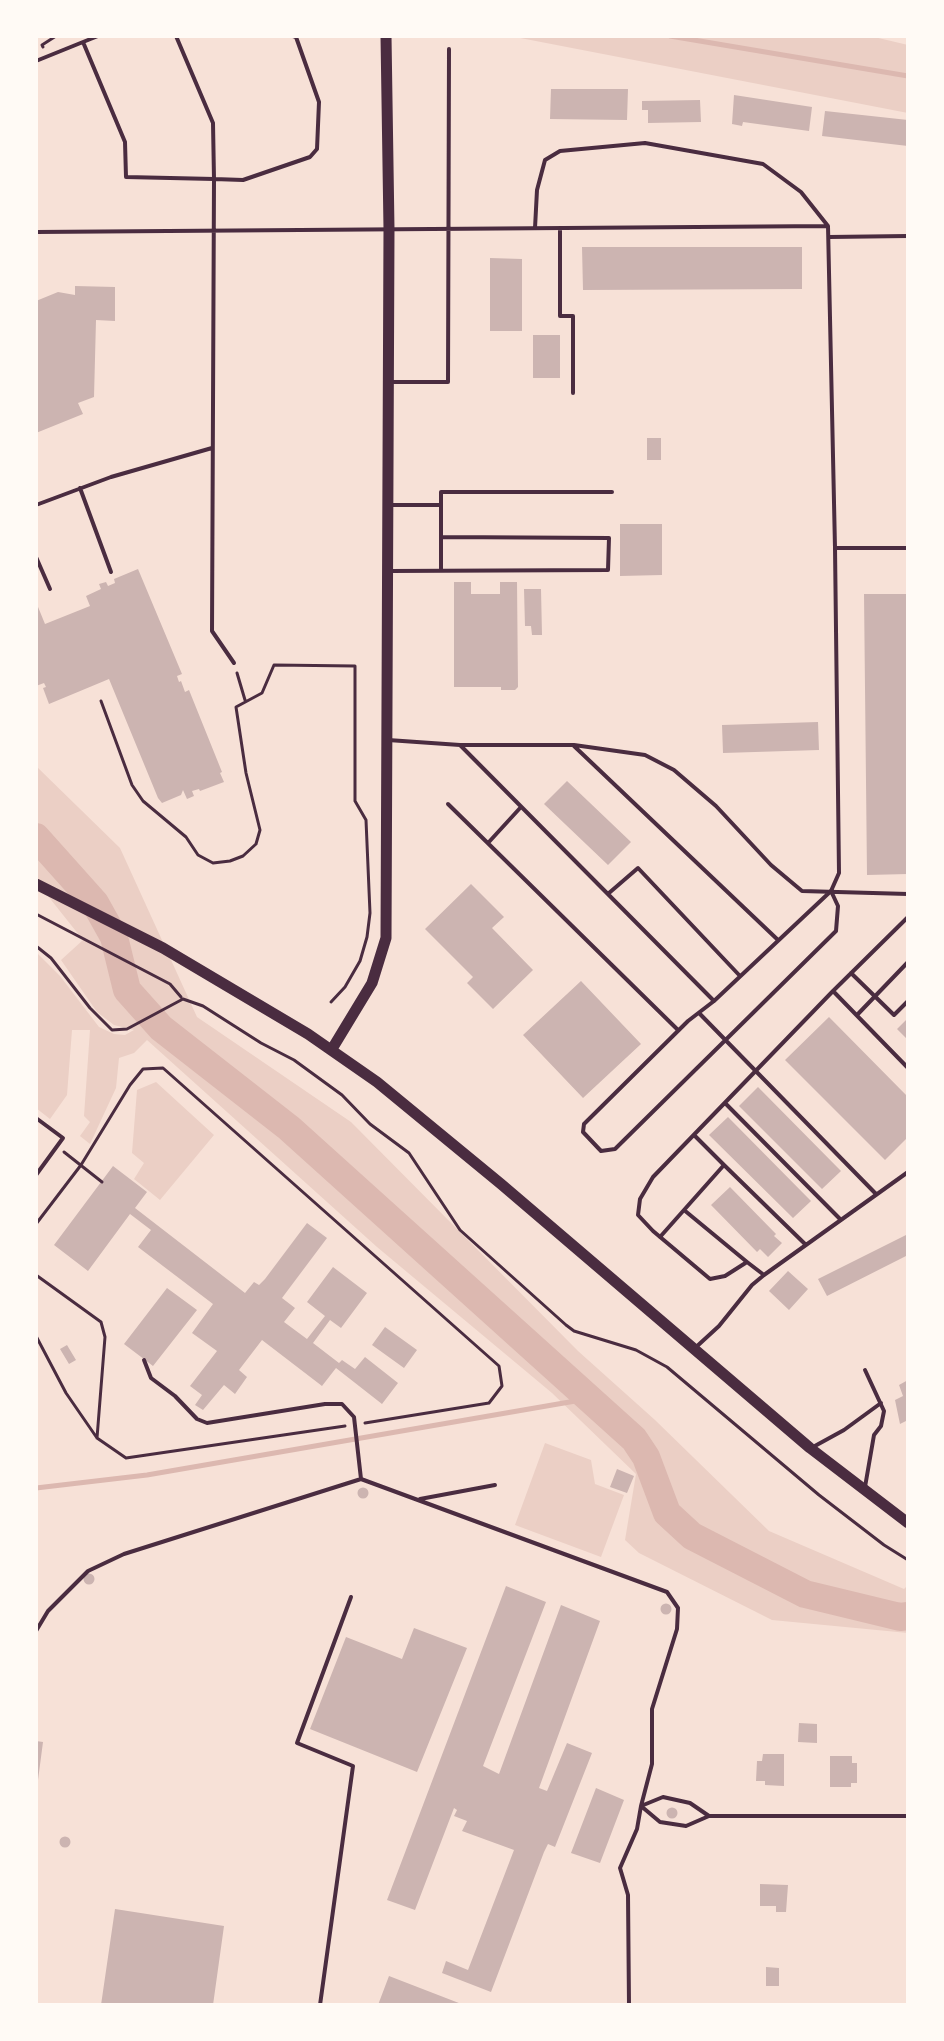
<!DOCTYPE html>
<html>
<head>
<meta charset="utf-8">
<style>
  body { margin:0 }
  #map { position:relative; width:944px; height:2041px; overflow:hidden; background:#f7e1d7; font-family:"Varela Round",sans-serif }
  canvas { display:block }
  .frame { position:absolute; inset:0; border:38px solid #fffaf5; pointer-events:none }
</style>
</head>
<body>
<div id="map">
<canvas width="944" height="2041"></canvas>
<div class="frame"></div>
</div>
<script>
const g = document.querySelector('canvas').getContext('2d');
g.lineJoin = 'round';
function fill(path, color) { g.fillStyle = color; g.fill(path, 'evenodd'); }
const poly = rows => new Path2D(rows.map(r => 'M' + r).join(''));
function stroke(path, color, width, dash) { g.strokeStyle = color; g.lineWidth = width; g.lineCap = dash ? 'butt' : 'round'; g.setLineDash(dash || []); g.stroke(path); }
fill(poly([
  [510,36,870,36,908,45,908,113],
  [36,766,120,848,197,1017,351,1122,578,1351,655,1420,769,1531,904,1589,908,1585,908,1633,772,1620,639,1553,625,1540,636,1474,552,1393,377,1247,147,1040,134,1053,119,1058,116,1088,90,1144,80,1136,90,1122,84,1116,90,1030,72,1030,67,1095,50,1119,36,1108,36,952,60,976,99,1027,114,1034,125,1035,134,1030,114,1025,97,1012,61,960,83,940,36,881],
  [156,1082,214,1135,160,1200,134,1179,144,1163,132,1153,137,1090],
  [545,1443,591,1460,595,1484,624,1495,601,1557,515,1525]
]), '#ebcfc5');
stroke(poly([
  [670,36,908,76],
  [36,1488,147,1475,587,1399]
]), '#dcb8b0', 5);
stroke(poly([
  [36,837,95,903,114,937,127,990,161,1028,289,1128,634,1439,646,1457,667,1513,692,1536,805,1594,900,1617,908,1616]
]), '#dcb8b0', 28);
fill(poly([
  [551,89,628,89,627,120,550,119],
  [734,95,812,107,809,131,743,122,742,126,732,124],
  [700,100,701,122,648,123,648,110,642,110,642,101],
  [825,111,908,120,908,146,822,136],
  [582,247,802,247,802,289,583,290],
  [490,258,522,259,522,331,490,331],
  [75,286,115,287,115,321,96,320,94,397,78,403,83,414,36,433,36,301,58,292,75,295],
  [533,335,560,335,560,378,533,378],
  [647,438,661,438,661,460,647,460],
  [620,524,662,524,662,575,620,576],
  [138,569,182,674,177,676,179,682,181,681,185,692,189,690,222,772,220,773,224,782,200,791,199,789,192,791,194,796,187,799,183,790,181,795,162,803,158,798,109,679,49,704,43,688,46,687,44,683,36,686,36,602,45,624,90,606,86,596,101,589,99,584,106,582,108,586,115,583,114,579],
  [454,582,471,582,471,594,500,594,500,582,517,582,518,687,515,690,501,690,501,687,454,687],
  [524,589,541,589,542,635,532,635,531,626,525,626],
  [864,594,908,594,908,874,867,875],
  [818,722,819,750,723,753,722,725],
  [567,781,631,842,608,865,544,804],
  [471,884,504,917,492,928,533,970,493,1009,467,983,473,977,425,929],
  [581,981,641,1044,583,1098,523,1035],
  [829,1017,908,1097,908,1137,885,1160,785,1060],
  [908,1018,908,1040,897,1029],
  [758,1087,841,1171,822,1189,739,1106],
  [728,1117,811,1201,793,1218,709,1135],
  [113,1166,147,1192,135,1208,245,1293,254,1282,259,1285,265,1279,307,1223,327,1238,282,1298,295,1308,284,1322,307,1339,325,1316,307,1302,333,1267,367,1293,341,1328,330,1320,313,1343,339,1363,342,1360,355,1369,365,1357,398,1383,382,1404,336,1368,322,1386,262,1340,239,1370,247,1377,235,1394,224,1385,203,1410,195,1405,202,1395,190,1386,217,1351,192,1333,213,1304,138,1247,151,1230,130,1214,88,1271,54,1245],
  [730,1187,776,1234,774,1236,782,1243,768,1257,760,1249,757,1252,711,1205],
  [908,1234,908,1255,827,1296,818,1279],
  [788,1271,808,1289,789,1310,769,1291],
  [167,1288,197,1310,153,1366,124,1344],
  [385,1327,417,1350,404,1368,372,1345],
  [67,1345,76,1360,69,1364,60,1349],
  [908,1380,908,1420,900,1424,895,1400,903,1396,899,1385],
  [617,1469,634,1476,627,1493,610,1487],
  '357.5 1493a5.5 5.5 0 1 1 11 0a5.5 5.5 0 1 1-11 0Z',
  '83.5 1579a5.5 5.5 0 1 1 11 0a5.5 5.5 0 1 1-11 0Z',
  [506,1586,546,1602,483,1766,499,1774,561,1605,600,1621,539,1788,547,1791,567,1743,592,1753,555,1847,548,1844,544,1852,491,1992,442,1973,446,1961,468,1970,514,1850,462,1831,467,1821,454,1816,457,1810,454,1808,415,1910,387,1900],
  '660.5 1609a5.5 5.5 0 1 1 11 0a5.5 5.5 0 1 1-11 0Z',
  [414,1628,467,1648,417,1772,310,1729,346,1637,402,1659],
  [799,1723,817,1724,817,1743,798,1742],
  [36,1741,43,1742,38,1780,36,1780],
  [763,1754,784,1754,784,1786,765,1785,765,1781,756,1781,757,1761,762,1761],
  [830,1756,852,1756,852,1763,857,1763,857,1783,851,1783,851,1787,830,1787],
  [596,1788,624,1800,600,1863,571,1853],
  '666.5 1813a5.5 5.5 0 1 1 11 0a5.5 5.5 0 1 1-11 0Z',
  '59.5 1842a5.5 5.5 0 1 1 11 0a5.5 5.5 0 1 1-11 0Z',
  [760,1884,788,1885,786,1912,776,1912,776,1906,760,1906],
  [115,1909,224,1926,213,2005,101,2005],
  [766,1967,779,1968,779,1986,766,1986],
  [389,1976,464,2005,378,2005]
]), '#ccb4b1');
stroke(poly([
  [43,47,42,45,56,36],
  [237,673,245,700],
  [101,701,132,785,143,801,186,837,198,855,213,863,230,861,243,856,256,844,260,830,246,773,236,707,262,693,274,665,355,666,355,801,366,820,370,913,367,937,360,961,345,987,331,1002],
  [36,914,170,984,181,997],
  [36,946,51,958,90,1008,112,1030,127,1029,183,999,203,1006,261,1043,294,1060,342,1095,370,1124,409,1153,460,1230,566,1325,574,1331,636,1350,667,1367,819,1495,884,1545,908,1560],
  [64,1152,102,1182],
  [36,1224,81,1165,130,1085,143,1069,163,1068,499,1366,502,1386,489,1403,365,1423],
  [36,1275,101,1322,105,1337,97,1438],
  [36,1336,66,1393,97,1438,126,1458,345,1426]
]), '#4a2c40', 3);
stroke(poly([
  [176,36,213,123,214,179,243,180,310,157,317,149,319,102,296,37,293,36],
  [83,42,98,36],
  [36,61,83,42,125,142,126,177,214,179,212,631,234,663],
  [535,228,537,190,545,160,560,151,645,143,763,164,801,192,828,226],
  [560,228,560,316,573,316,573,393],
  [36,232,828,226,835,548,908,548],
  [829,237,908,236],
  [390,382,448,382,449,49],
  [80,488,111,572],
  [36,505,111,477,212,448],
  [391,505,441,505],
  [36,557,50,589],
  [441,570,441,492,612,492],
  [390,571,608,570,609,538,441,537],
  [388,740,460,745,574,745,645,755,674,770,716,806,771,865,802,891,908,894],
  [460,745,714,1001,831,891,839,873,835,548],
  [574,746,778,940],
  [448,804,678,1030],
  [488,843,521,807],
  [609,893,638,868,740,976],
  [851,973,894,1015,908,1001],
  [833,991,908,917],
  [714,1001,688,1021,584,1124,583,1132,601,1151,615,1149,836,931,838,906,831,891],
  [699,1013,876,1194],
  [857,1015,908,962],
  [725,1103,841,1220],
  [36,1118,63,1138,36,1175],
  [724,1165,805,1244],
  [684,1210,747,1262],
  [660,1237,724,1165,694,1135],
  [764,1275,747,1262,725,1276,710,1279,653,1231,638,1215,640,1199,653,1177,833,991,908,1068],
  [695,1348,719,1326,752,1285,764,1275,908,1172],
  [144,1360,151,1378,175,1396,197,1419,207,1423,325,1404,342,1404,354,1417,361,1479],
  [813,1447,844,1430,881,1403],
  [865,1487,874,1435,881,1426,884,1411,865,1370],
  [420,1499,495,1485],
  [36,1631,48,1611,88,1571,124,1554,361,1479,667,1592,678,1608,677,1629,652,1709,652,1764,641,1806,660,1822,686,1826,709,1816],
  [320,2005,353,1766,297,1743,351,1597],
  [629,2005,628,1895,620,1868,637,1829,641,1806,663,1797,690,1803,709,1816,908,1816]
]), '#4a2c40', 4);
stroke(poly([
  [36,884,163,948,308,1034,377,1082,501,1184,810,1448,908,1523],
  [332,1049,372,983,386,938,389,229,386,36]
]), '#4a2c40', 11);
</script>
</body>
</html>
